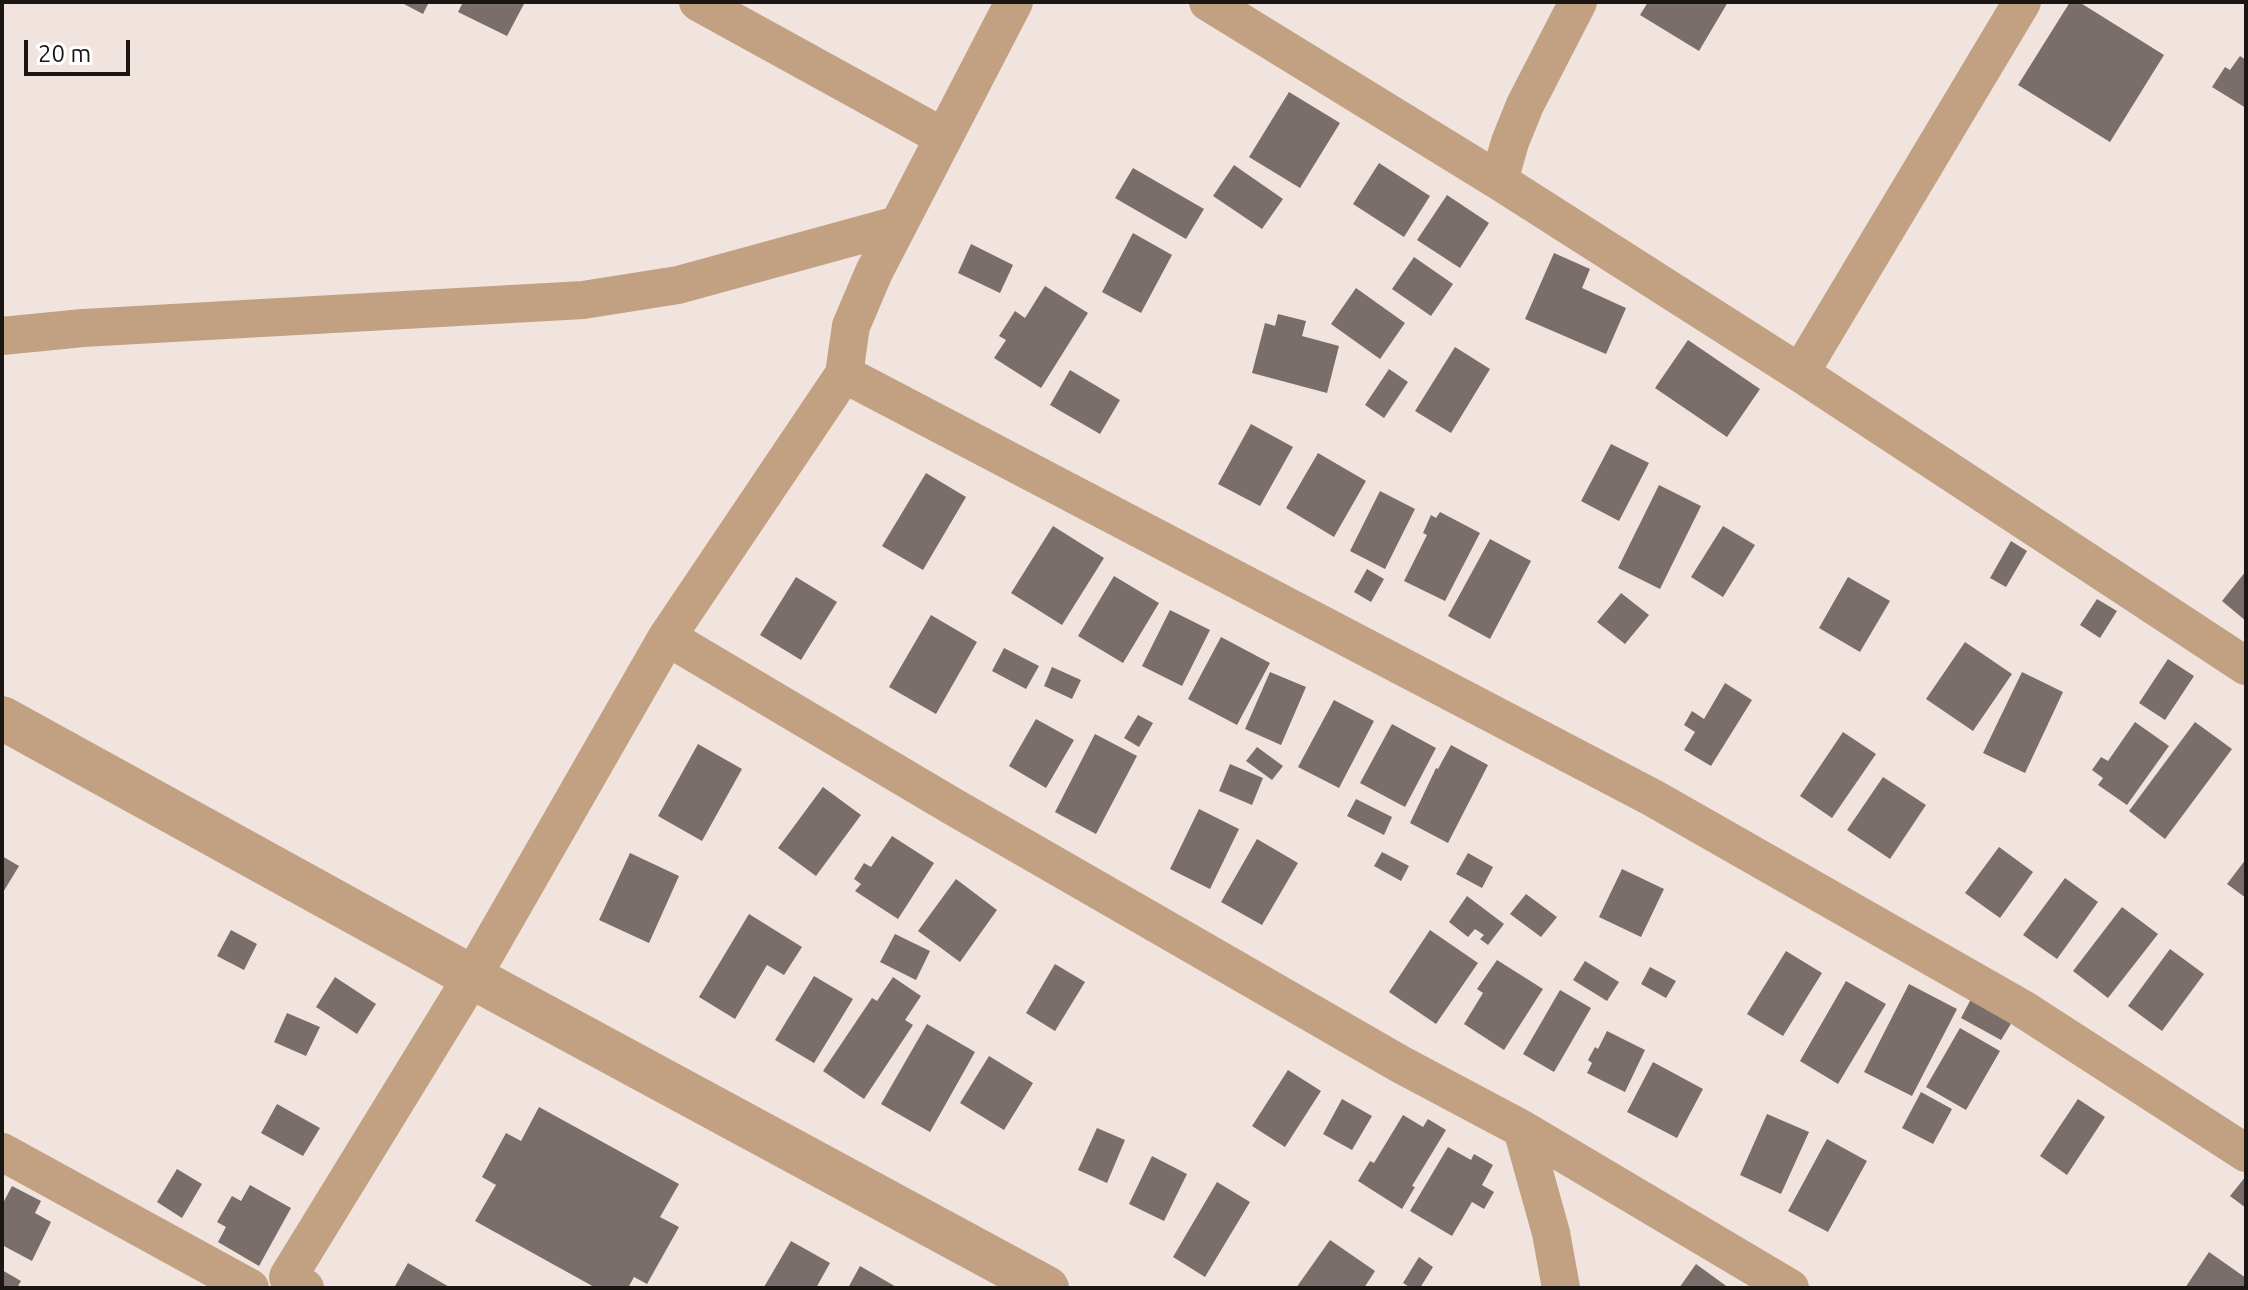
<!DOCTYPE html>
<html>
<head>
<meta charset="utf-8">
<style>
  body { margin:0 }
  #map { position:relative; width:2248px; height:1290px; overflow:hidden; background:#f1e4df; font-family:Ubuntu,sans-serif }
  canvas { display:block }
  .frame { position:absolute; inset:0; border:4px solid #1a1614; pointer-events:none }
  .scale { position:absolute; left:24px; top:40px; width:106px; height:36px; box-sizing:border-box; border:4px solid #1a1614; border-top:0; padding-left:10px; font-size:24px; line-height:28px; white-space:nowrap; color:#1a1614; -webkit-text-stroke:6px #fff; paint-order:stroke }
</style>
</head>
<body>
<div id="map">
<canvas width="2248" height="1290"></canvas>
<div class="frame"></div>
<div class="scale">20 m</div>
</div>
<script>
const g = document.querySelector('canvas').getContext('2d');
g.lineJoin = 'round';
function fill(path, color) { g.fillStyle = color; g.fill(path, 'evenodd'); }
const poly = rows => new Path2D(rows.map(r => 'M' + r).join(''));
function stroke(path, color, width, dash) { g.strokeStyle = color; g.lineWidth = width; g.lineCap = dash ? 'butt' : 'round'; g.setLineDash(dash || []); g.stroke(path); }
fill(poly([
  [400,2,429,2,423,14],
  [463,2,525,2,507,36,458,12],
  [1648,2,1728,2,1699,51,1640,15],
  [2070,2,2079,2,2164,55,2110,142,2018,85],
  [2240,56,2246,60,2246,108,2212,87,2225,67,2230,70],
  [1289,92,1340,123,1300,188,1249,157],
  [1379,163,1430,196,1404,237,1353,204],
  [1234,165,1283,199,1262,229,1213,196],
  [1133,168,1204,209,1186,239,1115,198],
  [1447,195,1489,223,1460,268,1417,240],
  [1133,233,1172,255,1141,313,1102,292],
  [971,244,1013,265,1000,293,958,273],
  [1554,253,1590,269,1582,288,1626,308,1606,354,1525,319],
  [1414,257,1453,284,1431,316,1392,289],
  [1045,286,1088,313,1041,388,994,358,1006,340,999,336,1015,311,1025,318],
  [1356,288,1405,323,1380,359,1331,324],
  [1278,314,1306,321,1302,336,1339,346,1327,393,1252,373,1265,323,1275,326],
  [1688,340,1760,389,1727,437,1655,388],
  [1455,347,1490,369,1451,433,1415,411],
  [1389,369,1408,382,1384,418,1365,405],
  [1070,370,1120,400,1100,434,1050,405],
  [1251,424,1293,447,1260,506,1218,484],
  [1611,444,1649,463,1619,521,1581,501],
  [1318,453,1366,481,1334,537,1286,508],
  [926,473,966,497,923,570,882,546],
  [1659,485,1701,506,1660,589,1618,568],
  [1380,491,1415,509,1385,569,1350,551],
  [1440,512,1480,533,1445,601,1404,581,1427,535,1423,533,1431,515,1436,518],
  [1053,526,1104,558,1062,625,1011,593],
  [1723,526,1755,545,1723,597,1691,577],
  [1490,539,1531,561,1490,639,1448,616],
  [2011,541,2027,551,2006,587,1990,578],
  [1367,569,1384,579,1371,602,1354,592],
  [2246,571,2246,621,2222,601],
  [1114,576,1159,603,1123,663,1078,636],
  [796,577,837,602,801,660,760,635],
  [1848,577,1890,601,1860,652,1819,628],
  [1621,593,1649,615,1625,644,1597,622],
  [2097,599,2117,611,2100,638,2080,625],
  [1170,610,1210,630,1182,686,1142,666],
  [931,615,977,642,936,714,889,687],
  [1221,637,1270,663,1237,725,1188,699],
  [1965,642,2012,674,1973,731,1926,699],
  [1004,648,1039,666,1026,689,992,671],
  [2168,659,2194,676,2165,720,2139,703],
  [1052,667,1081,680,1072,699,1044,686],
  [1270,672,1306,687,1281,745,1245,729],
  [2022,672,2063,692,2025,773,1983,753],
  [1725,683,1752,700,1711,766,1684,750,1695,732,1684,725,1692,711,1704,719],
  [1334,700,1374,721,1339,788,1298,767],
  [1138,715,1153,723,1139,747,1124,738],
  [1036,719,1074,740,1046,788,1009,766],
  [2135,722,2169,746,2127,805,2098,785,2103,778,2092,770,2101,757,2108,761],
  [2195,722,2232,749,2165,839,2129,811],
  [1392,724,1436,748,1405,807,1360,783],
  [1843,732,1876,754,1832,818,1800,796],
  [1095,734,1137,756,1096,834,1055,812],
  [698,744,742,769,702,841,658,816],
  [1451,745,1488,765,1448,843,1410,823,1436,768,1438,769],
  [1257,747,1283,766,1272,780,1246,761],
  [1230,764,1263,778,1252,805,1219,791],
  [1883,777,1926,805,1890,859,1847,830],
  [823,787,861,815,816,876,778,848],
  [1356,799,1392,817,1384,835,1347,816],
  [1199,809,1239,829,1210,889,1170,869],
  [892,836,934,863,898,919,855,891,861,884,854,879,864,863,871,867],
  [1257,839,1298,863,1262,925,1221,902],
  [1999,847,2033,872,2000,918,1965,893],
  [1382,852,1409,866,1401,881,1374,866],
  [630,853,679,876,649,943,599,920],
  [1468,853,1493,867,1482,888,1456,874],
  [2,856,19,866,2,894],
  [2246,859,2246,898,2227,884],
  [1622,869,1664,889,1641,937,1599,917],
  [2065,878,2098,902,2057,959,2023,935],
  [956,879,997,910,960,962,918,931],
  [1526,894,1557,917,1541,937,1510,914],
  [1467,896,1504,924,1488,945,1480,939,1484,935,1475,929,1468,937,1449,922],
  [2122,907,2158,934,2108,998,2073,971],
  [749,914,802,947,784,975,767,965,735,1019,699,997],
  [231,930,257,944,244,970,217,956],
  [1430,930,1478,963,1436,1024,1389,992],
  [895,934,930,951,916,980,880,962],
  [2170,949,2204,974,2162,1031,2128,1006],
  [1786,951,1822,973,1783,1036,1747,1014],
  [1497,960,1543,989,1504,1050,1464,1024,1483,993,1477,989],
  [1585,961,1619,982,1607,1001,1573,980],
  [1055,964,1085,982,1055,1031,1026,1013],
  [1650,967,1676,981,1666,998,1641,984],
  [814,976,853,999,814,1063,775,1040],
  [335,977,376,1004,357,1034,316,1007],
  [893,977,921,996,905,1020,913,1025,864,1099,823,1071,872,998,877,1001],
  [1846,981,1886,1004,1838,1084,1800,1061],
  [1909,984,1957,1009,1912,1096,1864,1072],
  [1560,990,1591,1008,1554,1072,1523,1054],
  [1971,999,2012,1022,2001,1040,1961,1018],
  [287,1013,320,1027,306,1056,274,1042],
  [927,1024,975,1052,930,1132,881,1104],
  [1960,1028,2000,1051,1966,1110,1926,1087],
  [1607,1031,1645,1050,1625,1092,1587,1073,1592,1063,1588,1060,1595,1047,1598,1049],
  [989,1056,1033,1083,1004,1130,960,1103],
  [1653,1062,1703,1089,1677,1138,1627,1112],
  [1288,1070,1321,1091,1285,1147,1252,1126],
  [1921,1092,1952,1109,1933,1144,1902,1128],
  [1342,1099,1372,1116,1352,1150,1323,1134],
  [2078,1099,2105,1117,2067,1175,2040,1156],
  [277,1104,320,1128,303,1156,261,1133],
  [539,1107,679,1184,660,1217,679,1227,647,1284,634,1277,628,1288,596,1288,475,1221,496,1185,482,1177,506,1133,521,1141],
  [1767,1114,1809,1132,1781,1194,1740,1175],
  [1403,1115,1423,1127,1428,1119,1446,1130,1412,1186,1415,1187,1402,1209,1358,1181,1370,1161,1374,1163],
  [1097,1128,1125,1140,1107,1183,1078,1170],
  [1827,1139,1867,1161,1828,1232,1788,1211],
  [1448,1147,1471,1160,1474,1154,1493,1165,1482,1185,1494,1192,1484,1209,1472,1202,1452,1236,1410,1211],
  [1152,1156,1187,1174,1164,1221,1129,1204],
  [177,1169,202,1184,182,1218,157,1202],
  [2246,1176,2246,1208,2230,1196],
  [1217,1182,1250,1202,1205,1277,1173,1257],
  [250,1185,291,1208,259,1266,218,1242,226,1227,217,1222,232,1196,241,1201],
  [12,1186,41,1201,35,1213,51,1222,32,1261,2,1245,2,1205],
  [1330,1240,1375,1271,1364,1288,1296,1288],
  [791,1241,830,1263,816,1288,766,1288,764,1287],
  [2209,1252,2246,1278,2245,1288,2185,1288],
  [1419,1257,1433,1267,1420,1288,1411,1288,1403,1283],
  [408,1263,451,1288,394,1288],
  [1696,1264,1729,1288,1679,1288],
  [860,1266,898,1288,848,1288],
  [2,1270,21,1281,17,1288,2,1288]
]), '#7a6e6a');
stroke(poly([
  [698,2,943,137],
  [1208,2,1499,181,1800,373,2246,666],
  [1499,181,1510,142,1525,105,1578,2],
  [2,336,83,328,583,300,678,285,897,225],
  [1800,373,2022,2],
  [844,374,1653,798,2023,1009,2246,1153],
  [667,637,952,806,1400,1064,1522,1129,1790,1288],
  [1522,1129,1551,1233,1561,1288],
  [2,1152,250,1288],
  [305,1288,288,1277,472,977,667,637,844,374,851,326,874,272,1014,2]
]), '#c2a182', 38);
stroke(poly([
  [2,718,472,977,1047,1288]
]), '#c2a182', 44);
</script>
</body>
</html>
